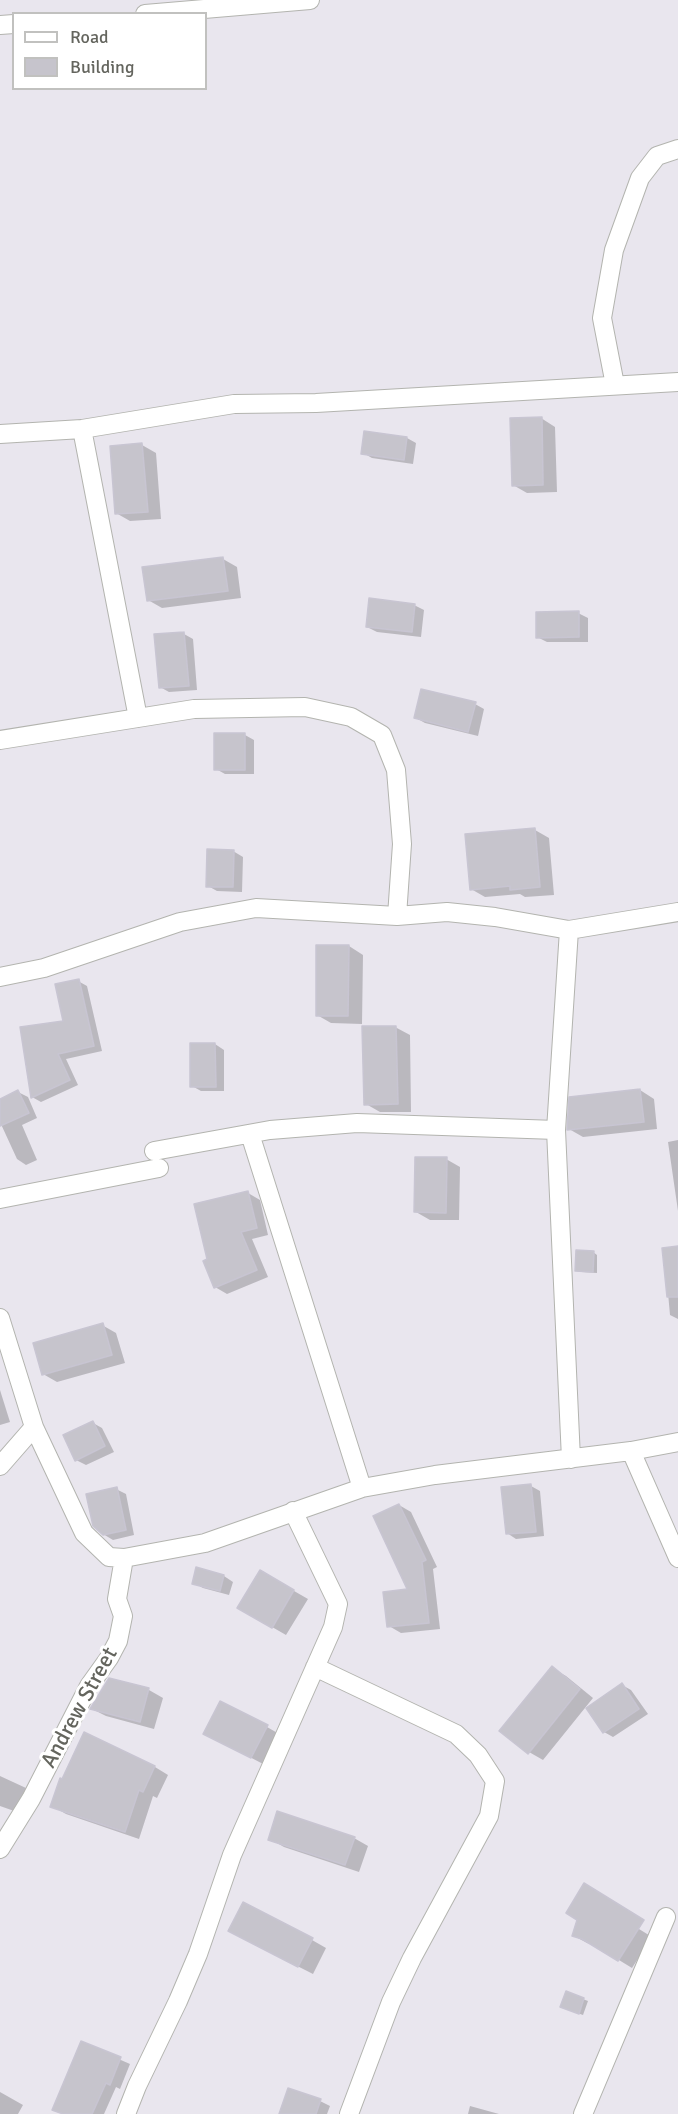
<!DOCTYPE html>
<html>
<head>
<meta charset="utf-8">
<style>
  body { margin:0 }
  #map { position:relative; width:678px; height:2114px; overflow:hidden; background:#e9e6ee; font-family:Signika,sans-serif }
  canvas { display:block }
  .legend { position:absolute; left:12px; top:12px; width:195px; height:78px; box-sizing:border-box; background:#fff; border:2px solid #c1c1bf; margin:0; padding:8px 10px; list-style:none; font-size:18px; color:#64655e }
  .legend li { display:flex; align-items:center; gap:12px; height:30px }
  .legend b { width:30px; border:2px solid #c1c1bf }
</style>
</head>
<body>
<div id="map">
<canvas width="678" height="2114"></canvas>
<ul class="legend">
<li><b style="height:8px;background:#fff"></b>Road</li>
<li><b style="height:16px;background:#c6c4cc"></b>Building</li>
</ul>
</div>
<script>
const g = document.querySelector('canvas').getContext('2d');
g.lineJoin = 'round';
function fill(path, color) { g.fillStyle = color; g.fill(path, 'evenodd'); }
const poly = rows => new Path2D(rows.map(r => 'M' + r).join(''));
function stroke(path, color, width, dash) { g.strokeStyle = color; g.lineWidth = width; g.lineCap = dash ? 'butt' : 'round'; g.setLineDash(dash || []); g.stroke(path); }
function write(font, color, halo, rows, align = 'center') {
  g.font = font + ' Signika,sans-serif'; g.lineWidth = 6; g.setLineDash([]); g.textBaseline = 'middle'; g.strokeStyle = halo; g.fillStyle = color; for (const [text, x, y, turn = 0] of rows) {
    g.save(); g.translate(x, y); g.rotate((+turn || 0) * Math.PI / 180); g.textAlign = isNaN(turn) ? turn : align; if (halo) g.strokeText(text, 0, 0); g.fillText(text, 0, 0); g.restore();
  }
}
fill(poly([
  [541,418,555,427,557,492,527,493,513,485],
  [407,438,416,443,413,464,372,458,363,453],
  [142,445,156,453,161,519,130,521,116,513],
  [223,559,237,567,241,598,162,608,148,600],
  [414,605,424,610,421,637,377,632,367,627],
  [578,613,588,618,588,642,547,642,537,637],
  [184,634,193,639,197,690,169,692,160,687],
  [475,704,484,709,478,736,425,723,416,718],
  [245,735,254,740,254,774,225,774,216,769],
  [535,830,549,838,554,895,525,897,520,894,485,897,471,889],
  [233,851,243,857,242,892,217,891,208,886],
  [349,946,363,955,362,1024,331,1023,317,1015],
  [78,981,87,986,102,1051,66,1059,78,1085,41,1102,32,1097,65,1022],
  [395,1027,410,1035,411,1112,380,1112,366,1104],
  [215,1044,224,1050,224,1091,201,1091,192,1086],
  [640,1090,654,1099,657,1129,583,1137,569,1129],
  [18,1092,28,1097,37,1118,22,1125,37,1160,26,1165,17,1159,0,1122,0,1100],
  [678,1140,678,1211,668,1142],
  [446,1159,460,1167,459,1220,430,1220,416,1212],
  [248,1193,260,1200,268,1235,252,1239,268,1277,227,1294,215,1287,209,1260],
  [678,1248,678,1319,670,1315,664,1249],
  [593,1252,597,1255,597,1273,581,1272,577,1270],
  [102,1325,116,1333,125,1363,57,1382,43,1374],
  [0,1390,10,1422,0,1425],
  [93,1423,102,1428,114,1452,86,1465,76,1460],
  [531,1486,540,1491,544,1536,516,1539,507,1533],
  [116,1489,126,1494,134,1535,113,1540,103,1534],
  [399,1505,411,1512,437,1567,433,1569,440,1629,401,1633,389,1626,409,1590],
  [261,1572,308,1599,286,1635,239,1608],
  [224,1576,233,1582,229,1595,203,1588,194,1583],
  [552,1668,566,1676,593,1698,543,1760,529,1752],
  [110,1679,149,1690,163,1698,154,1729,106,1716,92,1709],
  [622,1685,631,1690,648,1714,613,1737,604,1732],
  [267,1727,281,1735,265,1765,219,1741],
  [155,1767,168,1775,157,1798,153,1796,139,1839,66,1814,52,1806],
  [0,1776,26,1788,17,1812,0,1806],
  [354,1838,368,1846,359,1872,284,1847,270,1839],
  [621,1926,639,1929,652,1937,632,1968,596,1946,587,1943,574,1936],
  [244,1939,312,1940,326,1948,313,1974],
  [567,1993,588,2001,583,2015,566,2009],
  [82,2043,130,2064,120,2089,116,2087,104,2114,63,2114],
  [0,2092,23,2105,18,2114,0,2114],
  [320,2101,330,2106,327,2114,280,2114],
  [470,2106,499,2114,468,2114]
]), '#0003');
const building = poly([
  [542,417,543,485,512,486,510,418,542,417],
  [364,431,407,437,404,460,361,454,364,431],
  [142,443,148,512,115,514,110,446,142,443],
  [223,557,228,591,147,601,142,567,223,557],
  [369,598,415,604,412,632,366,627,369,598],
  [579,611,579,637,536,638,536,612,579,611],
  [184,632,189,686,159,688,154,634,184,632],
  [421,689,476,702,468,732,414,718,421,689],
  [214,733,245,733,245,770,214,770,214,733],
  [535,828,540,887,510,890,510,886,470,890,465,834,535,828],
  [207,849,234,850,233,887,206,887,207,849],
  [316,945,349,945,348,1016,316,1016,316,945],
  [79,979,94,1046,58,1054,70,1080,31,1098,20,1027,63,1021,55,984,79,979],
  [362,1026,396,1026,398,1104,364,1105,362,1026],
  [190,1043,215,1043,216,1087,190,1087,190,1043],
  [640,1089,644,1122,567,1130,569,1097,640,1089],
  [18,1090,29,1113,0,1126,0,1099,18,1090],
  [415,1157,447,1157,446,1213,414,1212,415,1157],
  [248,1191,257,1228,241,1232,257,1270,214,1288,203,1261,207,1259,194,1204,248,1191],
  [678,1246,678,1297,667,1297,662,1248,678,1246],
  [576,1250,594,1251,593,1272,575,1271,576,1250],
  [103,1323,112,1355,42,1375,33,1343,103,1323],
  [93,1421,105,1446,75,1461,63,1435,93,1421],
  [531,1484,536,1532,506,1534,501,1487,531,1484],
  [117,1487,126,1530,103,1535,93,1526,86,1494,117,1487],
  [399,1504,426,1560,422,1562,429,1623,387,1627,383,1592,407,1589,373,1516,399,1504],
  [196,1567,224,1575,220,1591,192,1584,196,1567],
  [260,1570,294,1590,272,1628,237,1608,260,1570],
  [552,1666,580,1689,528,1754,499,1731,552,1666],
  [109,1678,149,1688,140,1722,90,1709,109,1678],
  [622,1683,639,1709,603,1733,586,1708,622,1683],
  [220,1701,268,1725,251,1758,203,1734,220,1701],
  [84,1732,155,1766,143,1792,139,1790,125,1832,50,1807,60,1778,62,1779,84,1732],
  [277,1811,355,1837,345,1865,268,1840,277,1811],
  [584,1883,644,1920,618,1961,582,1939,572,1936,577,1920,566,1913,584,1883],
  [243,1902,313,1938,298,1967,228,1931,243,1902],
  [566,1991,584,1998,579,2014,560,2007,566,1991],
  [81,2041,121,2057,110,2085,106,2083,92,2114,63,2114,52,2110,81,2041],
  [288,2088,321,2099,316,2114,279,2114,288,2088]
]);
fill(building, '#c6c4cc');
stroke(building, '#c8c5d2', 1.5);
const street = poly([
  [145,14,310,0],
  [0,25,14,24],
  [615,385,602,318,614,250,640,178,657,156,678,149],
  [82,429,138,718],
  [0,434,82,429,234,404,316,403,678,382],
  [0,740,194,709,305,707,351,717,382,735,396,770,402,844,397,916],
  [569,930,556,1130,571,1459],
  [0,977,44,968,180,922,256,908,397,916,447,912,495,917,569,930,678,912],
  [250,1134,362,1488],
  [154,1151,270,1130,357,1123,556,1130],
  [0,1199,159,1168],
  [0,1318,34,1427,84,1533,109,1557,124,1558,205,1543,362,1488,435,1475,631,1451,678,1442],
  [631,1451,678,1558],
  [0,1466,34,1427],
  [315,1667,456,1734,478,1755,495,1781,489,1816,412,1958,391,2002,349,2114],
  [0,1849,31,1799,89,1686,109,1658,118,1641,123,1616,117,1599,124,1558],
  [126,2114,137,2086,178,2001,198,1954,232,1855,333,1627,338,1604,293,1511],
  [583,2114,666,1917]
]);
stroke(street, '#b3b4af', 20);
stroke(street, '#fff', 18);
write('22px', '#64655e', '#fff', [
  ["Andrew Street",80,1708,-61]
]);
</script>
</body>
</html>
